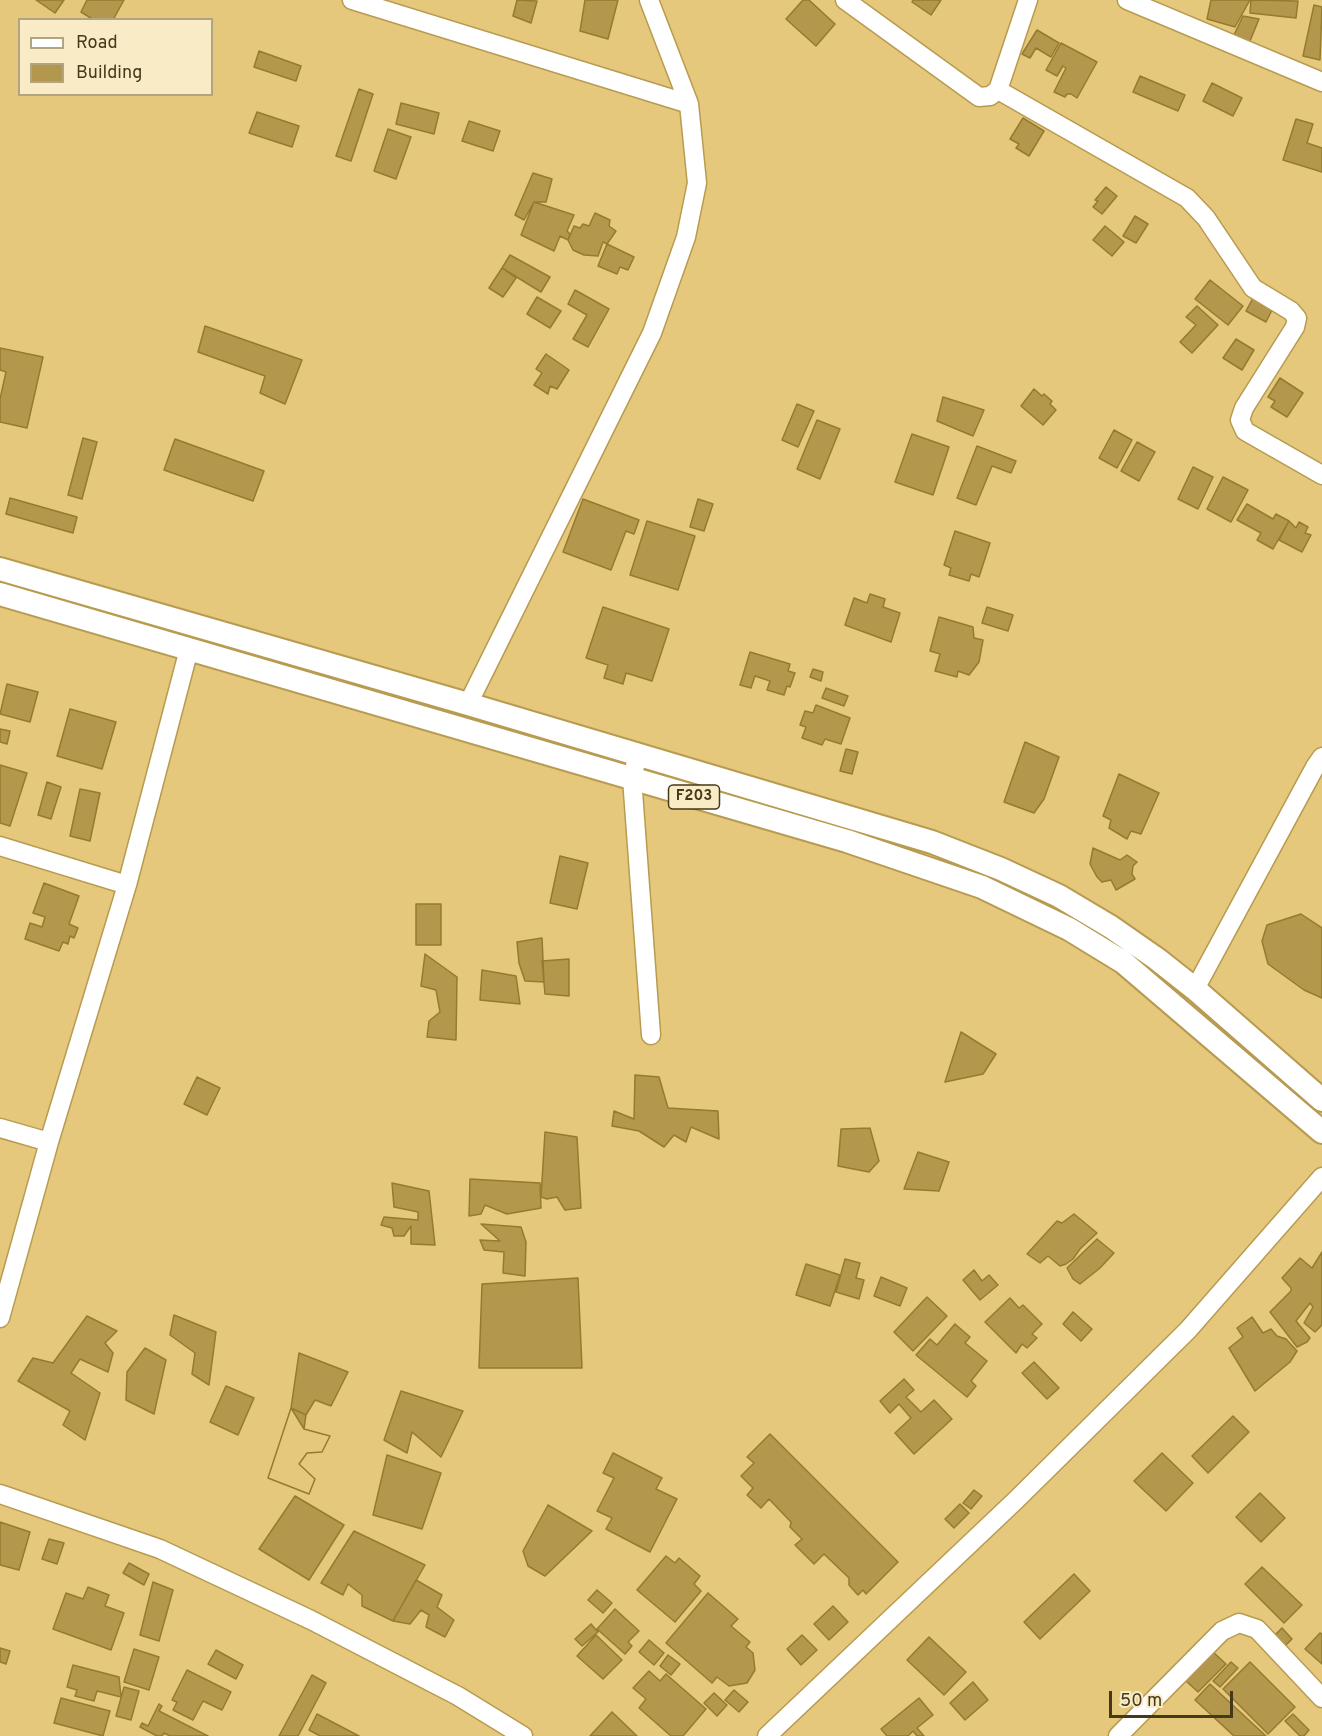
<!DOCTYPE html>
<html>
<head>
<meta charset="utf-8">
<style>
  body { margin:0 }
  #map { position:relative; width:1322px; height:1736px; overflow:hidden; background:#e6c87c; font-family:Overpass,sans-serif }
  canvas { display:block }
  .legend { position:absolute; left:18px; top:18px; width:195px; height:78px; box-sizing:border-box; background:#f9ebc6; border:2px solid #b1a481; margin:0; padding:8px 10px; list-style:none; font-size:18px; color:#453919 }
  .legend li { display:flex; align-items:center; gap:12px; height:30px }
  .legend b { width:30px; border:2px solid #b1a481 }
  .scale { position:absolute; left:1109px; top:1691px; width:124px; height:27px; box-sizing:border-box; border:3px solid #453919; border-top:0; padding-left:8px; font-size:18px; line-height:21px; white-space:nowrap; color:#453919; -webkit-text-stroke:4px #f9ebc6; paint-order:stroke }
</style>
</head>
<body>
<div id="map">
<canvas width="1322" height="1736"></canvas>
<ul class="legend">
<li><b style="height:8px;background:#fff"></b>Road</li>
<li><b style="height:16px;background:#b3974c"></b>Building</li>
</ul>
<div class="scale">50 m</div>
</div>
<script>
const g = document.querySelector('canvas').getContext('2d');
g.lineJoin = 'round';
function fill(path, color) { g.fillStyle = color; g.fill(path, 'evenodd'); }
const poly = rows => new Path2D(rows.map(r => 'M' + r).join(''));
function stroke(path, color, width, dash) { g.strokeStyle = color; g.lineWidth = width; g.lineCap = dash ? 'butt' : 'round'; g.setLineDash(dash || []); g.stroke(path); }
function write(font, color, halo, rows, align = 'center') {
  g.font = font + ' Overpass,sans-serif'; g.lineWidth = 4.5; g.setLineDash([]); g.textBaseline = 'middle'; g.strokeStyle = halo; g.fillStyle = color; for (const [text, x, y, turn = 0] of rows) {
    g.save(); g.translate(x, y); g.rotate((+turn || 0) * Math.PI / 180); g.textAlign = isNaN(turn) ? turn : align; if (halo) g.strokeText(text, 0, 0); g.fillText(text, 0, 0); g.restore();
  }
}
const building = poly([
  [36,0,64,0,55,13,36,0],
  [87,0,124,0,113,20,94,20,81,12,87,0],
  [517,0,537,1,531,23,513,16,517,0],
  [585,0,618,0,608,39,580,31,585,0],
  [803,0,809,0,835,24,816,46,786,19,803,0],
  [913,0,941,0,931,15,912,2,913,0],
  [1211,0,1250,0,1235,27,1207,19,1211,0],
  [1251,0,1298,1,1296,18,1250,13,1251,0],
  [1314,5,1322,7,1320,60,1303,56,1314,5],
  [1243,16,1259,19,1250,41,1233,37,1243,16],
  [1037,30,1059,43,1051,57,1036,48,1030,58,1022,54,1037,30],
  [1061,43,1097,62,1077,98,1071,94,1067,94,1065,97,1054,92,1066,68,1063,66,1057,76,1046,70,1061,43],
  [259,51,301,66,296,81,254,67,259,51],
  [1140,76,1185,95,1178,111,1133,92,1140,76],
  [1212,83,1242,98,1233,116,1203,101,1212,83],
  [359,89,373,94,351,161,336,156,359,89],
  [401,103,439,113,434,134,396,124,401,103],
  [257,112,299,126,292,147,249,133,257,112],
  [1023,118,1044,131,1029,156,1016,148,1019,144,1010,139,1023,118],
  [1296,119,1313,124,1307,143,1322,148,1322,172,1283,160,1296,119],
  [469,121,500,131,493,151,462,141,469,121],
  [388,129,411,137,396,179,374,171,388,129],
  [533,173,552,179,546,202,534,202,524,220,515,215,533,173],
  [1106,187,1117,196,1102,214,1093,207,1098,201,1095,200,1106,187],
  [534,202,574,215,567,231,570,234,568,240,560,236,554,251,521,235,534,202],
  [595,213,610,220,609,226,616,231,607,244,603,242,598,256,584,255,573,250,568,240,574,226,580,228,583,224,589,226,595,213],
  [1135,216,1148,224,1136,243,1123,236,1135,216],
  [1105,226,1124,242,1112,256,1093,240,1105,226],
  [607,244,634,257,628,270,620,267,617,274,598,266,607,244],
  [510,255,550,277,541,292,502,268,510,255],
  [502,268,516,278,503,297,489,288,502,268],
  [1210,280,1243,306,1228,325,1195,299,1210,280],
  [575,290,609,309,588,347,573,339,587,315,568,304,575,290],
  [537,297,561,311,550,328,527,314,537,297],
  [1253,298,1272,310,1266,322,1246,311,1253,298],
  [1197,306,1218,325,1192,353,1180,342,1196,325,1186,317,1197,306],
  [205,326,302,360,285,404,260,393,265,376,198,352,205,326],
  [1236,339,1254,350,1242,370,1223,358,1236,339],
  [0,348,43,357,27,428,0,422,0,399,6,372,0,370,0,348],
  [546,354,569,370,557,389,550,386,548,394,534,385,542,373,536,369,546,354],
  [1280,378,1303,393,1287,417,1271,407,1275,401,1268,397,1280,378],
  [1034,389,1042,396,1044,394,1052,401,1050,404,1056,410,1043,425,1021,406,1034,389],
  [943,397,984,410,973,436,937,421,943,397],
  [797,404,814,411,798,447,782,440,797,404],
  [817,420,840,429,820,479,797,469,817,420],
  [1114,430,1132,440,1117,468,1099,458,1114,430],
  [912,434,949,447,933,495,895,482,912,434],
  [83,438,97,442,82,499,68,495,83,438],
  [175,439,264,471,253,501,164,470,175,439],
  [1137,442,1155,452,1139,481,1121,471,1137,442],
  [977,446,1016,461,1011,473,992,466,976,505,957,498,977,446],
  [1193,467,1213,477,1198,509,1178,499,1193,467],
  [1223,477,1248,490,1231,522,1207,509,1223,477],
  [10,498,77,517,73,533,6,514,10,498],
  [583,499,639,520,634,534,626,531,611,570,563,552,583,499],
  [698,499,713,504,704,531,690,527,698,499],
  [1247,504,1273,519,1276,514,1289,521,1273,549,1257,540,1261,533,1237,520,1247,504],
  [647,521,695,536,678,590,630,575,647,521],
  [1289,521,1296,528,1299,522,1308,527,1305,533,1311,535,1302,552,1279,540,1289,521],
  [955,531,990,543,979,577,971,574,969,581,949,575,951,568,944,565,955,531],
  [870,594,885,599,883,607,900,613,891,642,845,625,854,598,867,603,870,594],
  [603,607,669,629,652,681,626,673,623,684,604,678,608,665,586,658,603,607],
  [987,607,1013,615,1008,631,982,623,987,607],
  [939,617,973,627,974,638,983,640,979,662,969,675,958,671,957,677,935,671,940,654,930,651,939,617],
  [750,652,790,664,788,671,795,673,790,687,787,686,784,695,767,690,770,681,755,676,751,688,740,685,750,652],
  [813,669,823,672,821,681,810,677,813,669],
  [7,684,38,692,30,722,0,714,7,684],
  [826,688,848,696,844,706,822,698,826,688],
  [816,705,850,718,841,744,825,739,822,745,802,738,806,727,800,725,805,711,813,713,816,705],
  [70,709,116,722,102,769,57,756,70,709],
  [0,729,10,731,7,744,0,742,0,729],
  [1025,742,1059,757,1044,799,1034,813,1004,802,1025,742],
  [846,749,858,752,852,774,840,771,846,749],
  [0,765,27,773,10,826,0,823,0,765],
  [1119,774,1159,793,1141,834,1131,831,1127,839,1109,828,1111,820,1103,816,1119,774],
  [47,782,61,787,51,819,38,815,47,782],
  [80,789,100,793,90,841,70,836,80,789],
  [1093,848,1120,860,1127,855,1137,862,1133,866,1132,874,1135,879,1116,890,1111,880,1102,882,1097,877,1090,864,1093,848],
  [560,856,588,863,577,909,550,903,560,856],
  [44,883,79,896,69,924,78,928,74,938,70,936,68,944,63,942,59,951,25,939,30,923,42,927,45,917,33,913,44,883],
  [416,904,441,904,441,945,416,945,416,904],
  [1301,914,1322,928,1322,998,1304,990,1268,964,1262,941,1267,925,1301,914],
  [542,938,544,982,525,981,519,963,517,942,542,938],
  [425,954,457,977,456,1040,427,1037,429,1021,440,1012,436,990,421,986,425,954],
  [569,959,569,996,545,994,542,961,569,959],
  [482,970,516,976,520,1004,480,1000,482,970],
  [961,1032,996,1054,983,1074,945,1082,961,1032],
  [635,1075,659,1077,668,1108,718,1111,719,1139,691,1127,686,1142,674,1135,664,1147,639,1131,612,1126,614,1111,634,1119,635,1075],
  [197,1077,220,1088,207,1115,184,1104,197,1077],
  [870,1128,879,1161,869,1172,838,1166,841,1129,870,1128],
  [545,1132,577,1137,581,1208,565,1210,557,1197,547,1199,541,1197,545,1132],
  [918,1152,949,1162,939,1191,904,1189,918,1152],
  [470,1179,540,1183,541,1208,507,1214,485,1205,481,1214,469,1216,470,1179],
  [392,1183,429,1191,435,1245,411,1244,411,1226,404,1236,394,1236,392,1228,381,1225,384,1217,418,1220,418,1212,394,1207,392,1183],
  [1074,1214,1097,1233,1080,1249,1073,1259,1066,1264,1060,1266,1048,1256,1040,1263,1027,1254,1057,1221,1062,1223,1074,1214],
  [481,1224,521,1227,526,1242,525,1276,503,1273,504,1252,484,1250,480,1240,500,1241,481,1224],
  [1097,1239,1114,1253,1100,1268,1080,1284,1073,1279,1067,1268,1097,1239],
  [1322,1252,1322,1325,1315,1332,1304,1323,1313,1307,1310,1303,1296,1321,1310,1338,1307,1342,1297,1347,1270,1312,1291,1291,1291,1288,1282,1278,1300,1258,1312,1268,1322,1252],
  [845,1259,860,1263,856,1278,864,1280,859,1299,836,1292,845,1259],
  [806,1264,840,1275,830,1306,796,1295,806,1264],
  [974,1270,982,1281,989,1275,998,1285,980,1300,963,1280,974,1270],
  [881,1277,907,1288,900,1306,874,1296,881,1277],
  [578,1278,582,1368,479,1368,482,1284,578,1278],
  [927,1297,947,1316,913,1351,894,1332,927,1297],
  [1010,1298,1019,1308,1023,1305,1042,1324,1032,1334,1037,1338,1027,1348,1022,1344,1016,1353,985,1322,1010,1298],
  [1073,1312,1092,1329,1081,1341,1063,1324,1073,1312],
  [174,1315,216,1332,209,1385,192,1374,195,1353,170,1335,174,1315],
  [87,1316,117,1331,105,1343,113,1353,108,1372,80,1359,71,1373,100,1393,85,1440,63,1425,70,1411,18,1381,33,1358,53,1363,87,1316],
  [1252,1317,1263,1333,1271,1329,1277,1336,1286,1339,1297,1351,1290,1362,1255,1391,1229,1348,1243,1337,1237,1328,1252,1317],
  [955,1324,970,1337,965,1343,987,1361,971,1381,976,1386,967,1397,916,1355,930,1339,937,1345,955,1324],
  [145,1348,166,1360,154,1414,126,1400,127,1372,145,1348],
  [299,1353,348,1372,331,1406,315,1400,306,1415,291,1408,299,1353],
  [1034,1362,1059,1388,1047,1399,1022,1373,1034,1362],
  [904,1379,914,1390,906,1397,921,1412,934,1400,952,1419,914,1454,895,1433,911,1418,899,1404,890,1413,880,1401,904,1379],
  [226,1386,254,1398,238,1435,210,1422,226,1386],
  [401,1391,463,1411,441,1457,412,1432,407,1453,384,1440,401,1391],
  [291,1408,306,1415,304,1429,330,1436,322,1452,307,1453,299,1464,315,1479,309,1494,268,1478,291,1408],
  [291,1408,304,1429,330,1436,322,1452,307,1453,299,1464,315,1479,309,1494,268,1478,291,1408],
  [1233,1416,1249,1432,1208,1473,1192,1456,1233,1416],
  [770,1434,898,1562,866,1594,863,1590,858,1595,849,1585,849,1578,824,1554,814,1564,795,1545,802,1539,790,1527,791,1522,769,1499,761,1508,747,1495,753,1488,741,1476,754,1463,747,1457,770,1434],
  [613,1453,662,1478,656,1489,677,1499,650,1552,606,1529,612,1518,597,1511,614,1478,603,1473,613,1453],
  [1162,1453,1193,1483,1166,1511,1134,1481,1162,1453],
  [387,1455,441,1473,422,1529,373,1515,387,1455],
  [974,1490,982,1496,971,1509,963,1503,974,1490],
  [1260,1493,1285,1518,1261,1542,1236,1517,1260,1493],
  [295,1496,344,1525,309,1580,259,1549,295,1496],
  [960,1504,969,1513,954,1528,945,1519,960,1504],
  [548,1505,592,1531,545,1576,528,1566,523,1551,548,1505],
  [0,1522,30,1532,19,1570,0,1565,0,1522],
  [354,1531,425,1565,393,1621,362,1606,362,1595,348,1584,343,1595,321,1583,354,1531],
  [49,1539,64,1543,57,1564,42,1559,49,1539],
  [666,1556,675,1563,679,1558,700,1576,694,1584,701,1591,675,1622,637,1590,666,1556],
  [129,1563,149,1574,144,1585,123,1573,129,1563],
  [1262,1567,1302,1605,1284,1623,1245,1584,1262,1567],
  [1074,1574,1090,1591,1040,1639,1024,1622,1074,1574],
  [416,1580,442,1595,437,1607,454,1620,445,1637,426,1627,429,1615,421,1610,410,1624,393,1621,416,1580],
  [153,1582,173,1590,159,1641,140,1635,153,1582],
  [88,1587,109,1595,105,1606,124,1613,111,1650,53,1629,66,1593,83,1599,88,1587],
  [597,1590,612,1603,603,1613,588,1600,597,1590],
  [708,1593,738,1619,731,1626,750,1642,746,1647,753,1653,755,1670,747,1683,729,1686,717,1677,712,1683,666,1643,708,1593],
  [833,1606,848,1622,829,1640,814,1624,833,1606],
  [615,1609,639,1631,628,1642,632,1646,625,1654,597,1629,615,1609],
  [591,1624,598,1632,582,1646,575,1639,591,1624],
  [1282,1628,1292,1639,1285,1646,1274,1636,1282,1628],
  [1320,1633,1322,1634,1322,1664,1305,1649,1320,1633],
  [596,1635,622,1660,603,1679,577,1656,596,1635],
  [802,1635,817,1650,801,1665,787,1649,802,1635],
  [929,1637,966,1672,944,1695,907,1660,929,1637],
  [649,1640,664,1653,654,1665,639,1652,649,1640],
  [0,1648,10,1651,6,1664,0,1662,0,1648],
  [134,1649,159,1657,149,1690,124,1682,134,1649],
  [216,1650,243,1665,236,1679,208,1664,216,1650],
  [1213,1652,1226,1664,1198,1692,1185,1680,1213,1652],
  [668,1655,680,1664,671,1675,660,1666,668,1655],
  [1231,1662,1238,1668,1220,1687,1213,1681,1231,1662],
  [1250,1662,1295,1707,1268,1734,1223,1689,1250,1662],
  [73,1665,119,1677,121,1697,97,1691,94,1701,75,1696,77,1690,67,1687,73,1665],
  [187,1670,231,1692,222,1710,203,1701,193,1720,173,1710,177,1702,172,1700,187,1670],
  [649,1671,660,1681,666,1674,706,1709,683,1736,671,1736,639,1708,646,1699,633,1688,649,1671],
  [312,1675,326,1683,298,1736,279,1736,312,1675],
  [973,1682,988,1700,965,1720,950,1703,973,1682],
  [1210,1684,1266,1736,1234,1736,1195,1700,1210,1684],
  [124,1687,139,1691,131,1720,116,1716,124,1687],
  [734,1690,748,1702,739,1712,725,1700,734,1690],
  [714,1693,727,1705,717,1716,704,1703,714,1693],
  [61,1698,110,1711,103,1736,54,1723,61,1698],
  [919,1698,933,1715,917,1728,924,1736,917,1736,913,1731,908,1736,887,1736,881,1729,919,1698],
  [159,1704,162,1706,159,1711,208,1736,170,1736,164,1733,162,1736,157,1736,140,1727,142,1723,148,1726,159,1704],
  [612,1712,637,1736,590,1736,612,1712],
  [317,1714,359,1736,320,1736,309,1730,317,1714],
  [1293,1714,1309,1730,1304,1736,1300,1736,1285,1721,1293,1714]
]);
fill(building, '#b3974c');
stroke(building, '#967a2d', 1.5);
const minor = poly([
  [352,0,689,104],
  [845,0,979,97,990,96,998,90,1028,0],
  [1127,0,1322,82],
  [998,90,1187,198,1206,218,1253,288,1291,311,1297,318,1295,327,1244,408,1240,420,1245,431,1322,475],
  [468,704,652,333,686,237,697,183,689,104,649,0],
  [638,754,632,778,651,1035],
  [0,846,127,885],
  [1195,989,1315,767,1322,757],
  [0,1128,49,1142],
  [0,1318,49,1142,127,885,189,649],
  [0,1494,160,1549,311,1620,458,1696,523,1736],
  [767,1736,1016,1500,1188,1330,1322,1177],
  [1118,1736,1222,1631,1239,1623,1257,1629,1322,1698]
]);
const major = poly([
  [0,569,468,704,932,842,1001,869,1059,896,1111,927,1157,959,1195,989,1322,1100],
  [0,594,847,841,982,887,1069,929,1123,962,1322,1132]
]);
stroke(minor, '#b79b50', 21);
stroke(major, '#b79b50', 26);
stroke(minor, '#fff', 18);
stroke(major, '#fff', 22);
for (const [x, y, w] of [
  [694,797,51]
]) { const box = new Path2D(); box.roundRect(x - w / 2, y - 12, w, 24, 4.5); g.fillStyle = '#f9ebc6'; g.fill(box); stroke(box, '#453919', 1.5); }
write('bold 15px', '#453919', null, [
  ["F203",694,797]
]);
</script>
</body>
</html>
